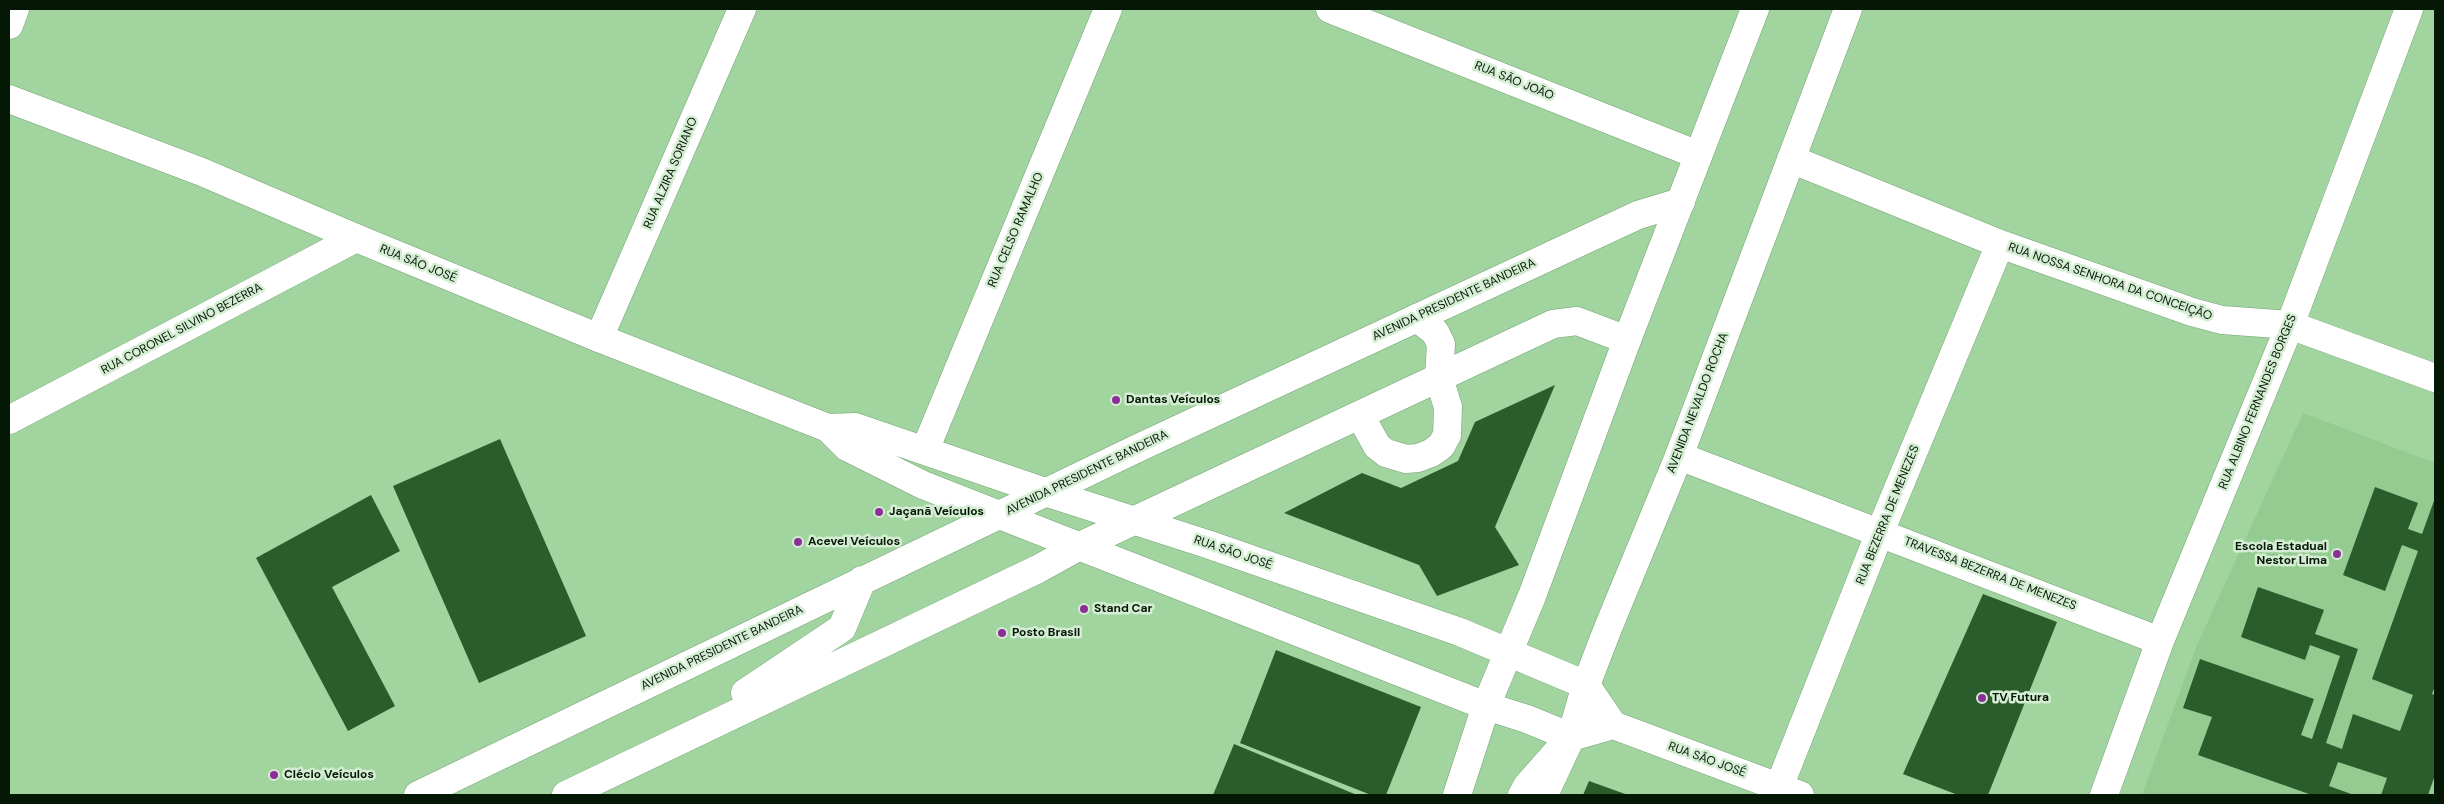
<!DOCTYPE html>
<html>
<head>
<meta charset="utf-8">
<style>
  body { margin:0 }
  #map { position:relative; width:2444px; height:804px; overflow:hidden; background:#a2d4a0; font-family:"DM Sans",sans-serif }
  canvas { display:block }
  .frame { position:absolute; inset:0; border:10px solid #051705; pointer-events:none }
</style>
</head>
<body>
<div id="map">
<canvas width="2444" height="804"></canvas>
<div class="frame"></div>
</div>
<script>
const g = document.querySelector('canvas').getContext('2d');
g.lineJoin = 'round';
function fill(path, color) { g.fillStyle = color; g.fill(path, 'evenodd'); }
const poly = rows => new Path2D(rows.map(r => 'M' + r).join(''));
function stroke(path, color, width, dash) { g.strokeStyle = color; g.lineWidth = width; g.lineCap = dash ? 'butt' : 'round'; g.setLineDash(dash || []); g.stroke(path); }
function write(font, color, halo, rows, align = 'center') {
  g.font = font + ' "DM Sans",sans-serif'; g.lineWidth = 5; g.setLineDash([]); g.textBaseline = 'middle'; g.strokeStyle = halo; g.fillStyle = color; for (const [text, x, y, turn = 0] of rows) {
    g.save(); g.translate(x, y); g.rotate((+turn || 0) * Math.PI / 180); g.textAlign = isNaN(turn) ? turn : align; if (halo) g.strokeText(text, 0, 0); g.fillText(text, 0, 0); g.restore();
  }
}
fill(poly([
  [2303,413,2435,463,2435,795,2142,795,2197,645]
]), '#93cb91');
fill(poly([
  [1555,385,1495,527,1519,565,1437,596,1419,565,1284,513,1362,473,1401,488,1458,461,1475,422],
  [500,439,586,636,479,683,393,486],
  [2375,487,2418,503,2408,529,2422,534,2435,498,2435,686,2432,694,2435,695,2435,775,2428,795,2381,795,2387,778,2338,762,2329,786,2354,795,2312,795,2198,755,2212,717,2183,708,2200,659,2314,699,2301,735,2312,739,2340,656,2310,645,2305,660,2241,637,2258,587,2324,610,2315,634,2358,649,2326,743,2342,749,2353,714,2400,731,2413,695,2372,679,2418,551,2402,545,2385,591,2343,575],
  [371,495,400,551,332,587,395,706,348,731,256,558],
  [1983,594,2057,622,1988,795,1958,795,1903,774],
  [1276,650,1421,707,1386,795,1371,795,1240,743],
  [1234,744,1357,795,1213,795],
  [1589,781,1628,795,1583,795]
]), '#2b5c2b');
const minor = poly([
  [1330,9,1698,155],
  [9,25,15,9],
  [1791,159,2000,244,2192,312,2222,320,2290,325,2435,378],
  [599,338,742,9],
  [1360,415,1377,446,1386,453,1406,459,1418,458,1431,453,1441,446,1447,435,1448,407,1439,378,1441,344,1435,332,1417,318],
  [9,420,356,238],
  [925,450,1108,9],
  [1679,456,2160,641],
  [1779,787,1880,532,2000,244],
  [1522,795,1527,786,1565,743],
  [2104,795,2160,641,2290,325,2409,9]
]);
const major = poly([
  [9,99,202,172,356,238,599,338,828,428,847,447,923,485,1486,706,1527,719,1571,737,1613,725],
  [828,428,855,427,1048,493,1207,544,1460,632,1586,685,1613,725,1800,795],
  [745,693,842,628,862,580],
  [418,795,1138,448,1638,215,1681,202],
  [566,795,1038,569,1078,547,1553,324,1577,321,1627,340]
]);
const highway = poly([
  [1457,795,1486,706,1532,596,1627,340,1755,9],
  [1544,795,1571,737,1586,685,1608,628,1679,456,1848,9]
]);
stroke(minor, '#74a473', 29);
stroke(major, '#74a473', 29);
stroke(highway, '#74a473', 29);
stroke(minor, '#fff', 28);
stroke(major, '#fff', 28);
stroke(highway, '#fff', 28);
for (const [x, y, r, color] of [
  [1116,400,5,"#8d2d97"],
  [879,512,5,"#8d2d97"],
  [798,542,5,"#8d2d97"],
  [2337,554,5,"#8d2d97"],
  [1084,609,5,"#8d2d97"],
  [1002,633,5,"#8d2d97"],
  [1982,698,5,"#8d2d97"],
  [274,775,5,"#8d2d97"]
]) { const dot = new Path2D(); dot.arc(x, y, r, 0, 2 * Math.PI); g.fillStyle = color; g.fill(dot); stroke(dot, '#d4edd3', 2); }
write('12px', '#051705', '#d4edd3', [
  ["RUA SÃO JOÃO",1514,81,22],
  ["RUA ALZIRA SORIANO",671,173,-67],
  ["RUA CELSO RAMALHO",1016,230,-67],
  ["RUA SÃO JOSÉ",418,264,22],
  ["RUA NOSSA SENHORA DA CONCEIÇÃO",2110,282,19],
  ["AVENIDA PRESIDENTE BANDEIRA",1454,300,-25],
  ["RUA CORONEL SILVINO BEZERRA",182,329,-28],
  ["RUA ALBINO FERNANDES BORGES",2258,402,-68],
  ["AVENIDA NEVALDO ROCHA",1698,403,-69],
  ["AVENIDA PRESIDENTE BANDEIRA",1087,473,-26],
  ["RUA BEZERRA DE MENEZES",1888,515,-68],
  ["RUA SÃO JOSÉ",1233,553,19],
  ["TRAVESSA BEZERRA DE MENEZES",1990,574,21],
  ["AVENIDA PRESIDENTE BANDEIRA",722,648,-26],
  ["RUA SÃO JOSÉ",1707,760,20]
]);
write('bold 12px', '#051705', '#d4edd3', [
  ["Dantas Veículos",1126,400],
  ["Jaçanã Veículos",889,512],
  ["Acevel Veículos",808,542],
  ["Escola Estadual",2327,547,"right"],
  ["Nestor Lima",2327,561,"right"],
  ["Stand Car",1094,609],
  ["Posto Brasil",1012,633],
  ["TV Futura",1992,698],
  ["Clécio Veículos",284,775]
], 'left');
</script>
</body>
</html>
